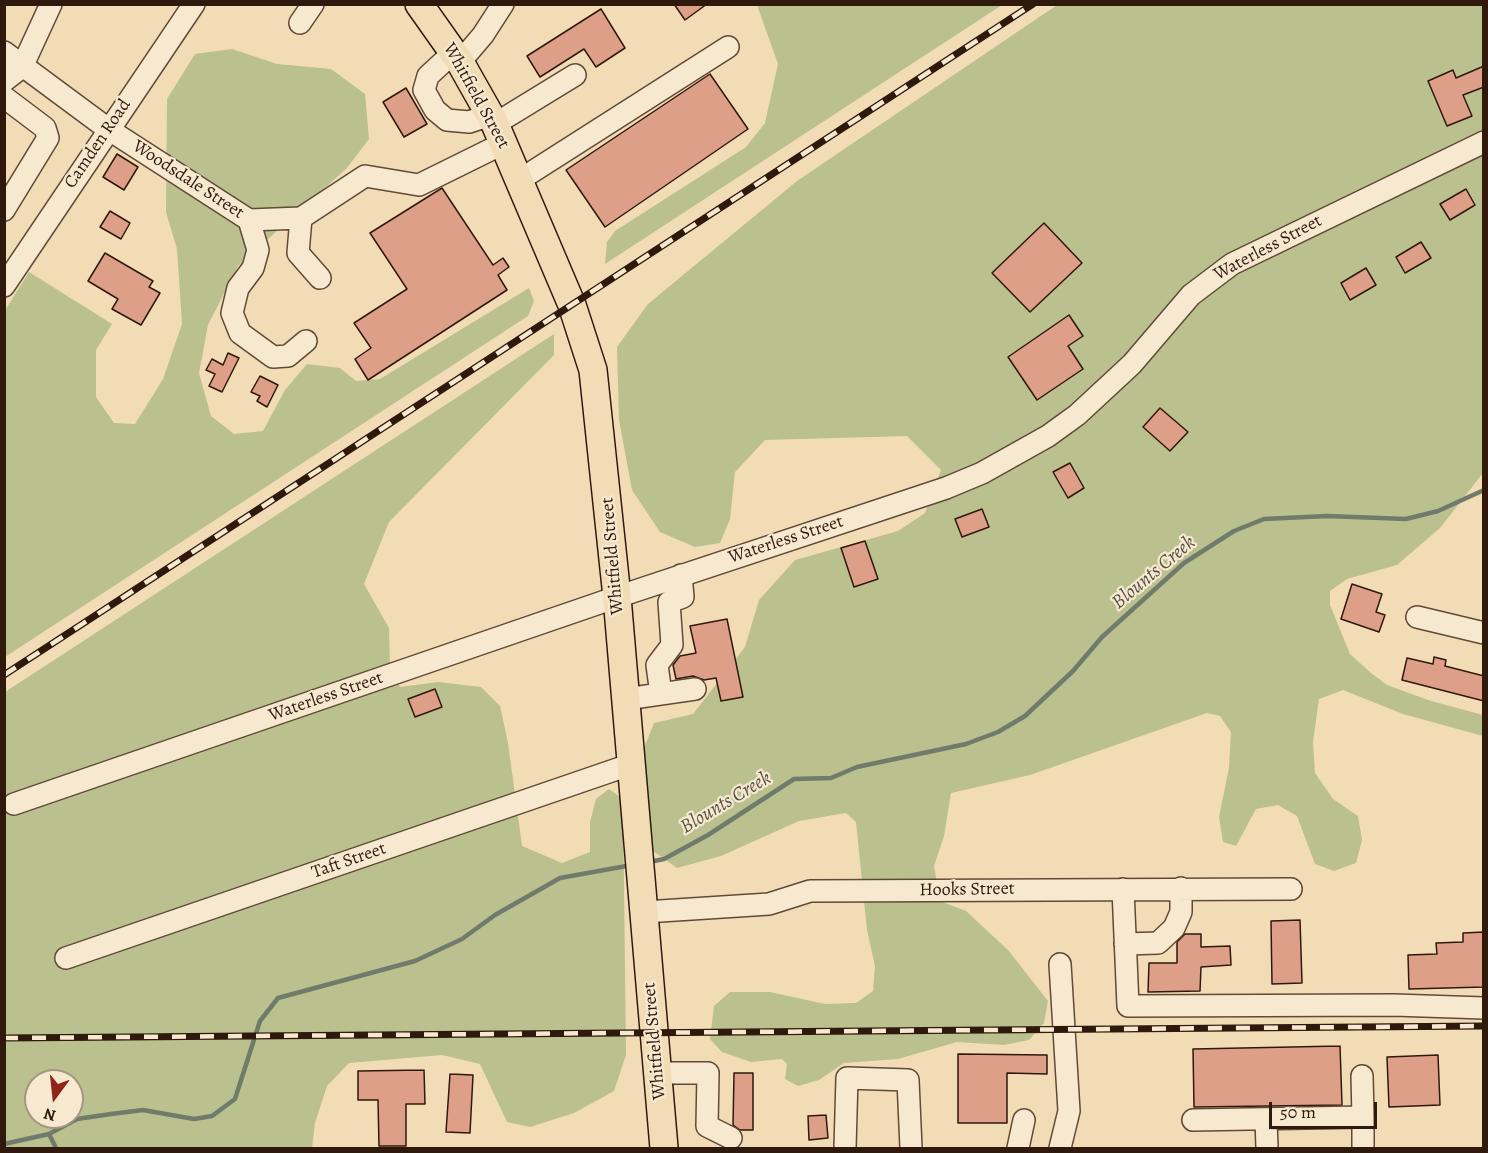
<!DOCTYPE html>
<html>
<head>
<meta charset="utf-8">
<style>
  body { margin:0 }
  #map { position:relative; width:1488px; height:1153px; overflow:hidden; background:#f2dcb6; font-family:Alegreya,serif }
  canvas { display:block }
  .frame { position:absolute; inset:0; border:6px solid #2f190d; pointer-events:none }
  .north { position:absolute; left:24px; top:1069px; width:60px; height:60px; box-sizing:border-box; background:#f7e8d0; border:2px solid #a79582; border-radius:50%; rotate:195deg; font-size:16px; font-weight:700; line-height:24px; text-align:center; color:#2f190d }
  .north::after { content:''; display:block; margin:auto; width:21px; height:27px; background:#8f2418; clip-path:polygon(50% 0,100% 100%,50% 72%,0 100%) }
  .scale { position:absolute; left:1269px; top:1102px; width:108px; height:27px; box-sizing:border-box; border:3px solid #2f190d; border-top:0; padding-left:8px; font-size:18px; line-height:21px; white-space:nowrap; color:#2f190d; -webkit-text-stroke:4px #f7e8d0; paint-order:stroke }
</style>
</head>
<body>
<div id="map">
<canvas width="1488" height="1153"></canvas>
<div class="frame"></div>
<div class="north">N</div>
<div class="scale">50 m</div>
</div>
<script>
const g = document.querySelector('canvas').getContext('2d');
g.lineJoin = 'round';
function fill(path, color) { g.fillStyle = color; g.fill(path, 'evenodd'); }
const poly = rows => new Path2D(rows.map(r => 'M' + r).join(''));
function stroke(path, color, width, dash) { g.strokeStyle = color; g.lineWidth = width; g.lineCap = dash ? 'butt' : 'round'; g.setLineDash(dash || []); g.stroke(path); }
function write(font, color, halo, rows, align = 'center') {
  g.font = font + ' Alegreya,serif'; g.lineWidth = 4.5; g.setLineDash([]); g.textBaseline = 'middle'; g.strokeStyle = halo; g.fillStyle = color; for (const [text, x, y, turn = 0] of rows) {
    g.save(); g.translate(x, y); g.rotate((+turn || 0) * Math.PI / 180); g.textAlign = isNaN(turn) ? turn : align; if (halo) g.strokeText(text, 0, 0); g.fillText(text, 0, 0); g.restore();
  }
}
fill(poly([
  [757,5,1002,5,605,264,607,242,615,231,746,147,765,123,778,64],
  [1057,5,1483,5,1483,473,1440,528,1397,565,1347,579,1330,591,1330,605,1350,654,1371,673,1387,685,1431,701,1483,715,1483,736,1403,714,1343,690,1319,699,1313,742,1315,773,1333,799,1358,816,1362,840,1356,863,1334,871,1315,864,1297,816,1278,805,1256,809,1236,846,1223,842,1219,817,1229,768,1231,732,1220,716,1207,713,1030,775,951,793,944,836,934,866,940,901,966,911,1008,950,1048,1001,1044,1023,1029,1040,1004,1045,957,1042,898,1059,844,1063,819,1080,798,1086,785,1079,787,1064,782,1059,751,1062,722,1052,710,1039,714,1006,730,992,770,992,825,1004,856,1003,873,991,875,966,867,930,856,822,846,813,799,821,721,856,677,868,653,851,642,753,654,723,693,714,745,647,759,600,795,560,898,531,925,513,941,470,907,436,765,440,735,472,730,519,720,543,695,547,660,532,632,490,619,420,617,347,648,304,797,181],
  [232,49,277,64,331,69,365,94,369,139,347,168,238,266,208,325,199,373,211,416,234,434,263,431,285,390,307,364,340,368,356,381,380,379,529,288,534,301,528,316,5,657,4,312,29,272,112,324,96,350,96,397,114,423,135,424,163,379,182,324,177,249,166,212,167,99,195,54],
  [554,334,554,355,389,522,364,584,389,628,390,667,400,687,438,682,481,687,500,706,508,743,522,846,562,863,590,852,590,822,596,799,609,789,623,799,626,1055,614,1091,574,1113,530,1127,507,1122,480,1064,442,1055,349,1063,327,1086,315,1123,312,1148,5,1148,5,692],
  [36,1081,72,1081,72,1117,36,1117]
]), '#bac08e');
stroke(poly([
  [649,862,664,859,708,835,794,779,831,778,857,767,966,744,998,732,1025,716,1073,671,1102,637,1184,563,1234,531,1264,519,1327,516,1406,519,1438,511,1484,490],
  [49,1134,56,1148],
  [4,1144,49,1134,77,1119,111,1114,143,1110,194,1119,212,1116,235,1099,260,1021,278,998,415,961,462,939,495,915,560,878,632,865]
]), '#707b6c', 4.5);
const building = poly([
  [674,4,707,4,685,20,674,4],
  [601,9,625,48,596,67,584,49,540,77,527,56,601,9],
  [1484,66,1484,87,1463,95,1472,116,1447,126,1428,81,1453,70,1456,78,1484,66],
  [710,74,748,129,605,227,566,170,710,74],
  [406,88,427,124,404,137,383,102,406,88],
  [117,154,138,167,124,190,103,177,117,154],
  [442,188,493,265,503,258,509,267,498,275,507,290,368,380,355,359,371,348,354,323,407,289,370,233,442,188],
  [1466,189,1475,205,1450,220,1440,204,1466,189],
  [110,211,130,223,121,239,100,227,110,211],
  [1044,223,1082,263,1030,312,992,273,1044,223],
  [1421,242,1431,258,1405,273,1396,257,1421,242],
  [105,253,153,281,149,287,160,293,141,325,112,309,118,299,88,281,105,253],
  [1366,268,1376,285,1350,300,1341,283,1366,268],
  [1069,315,1083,336,1068,346,1083,369,1037,400,1008,357,1069,315],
  [228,353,239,358,222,392,209,386,215,374,206,370,212,359,223,365,228,353],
  [260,376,278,385,267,407,257,401,260,396,251,392,260,376],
  [1160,408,1188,432,1170,451,1143,427,1160,408],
  [1070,463,1084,488,1068,498,1053,472,1070,463],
  [982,509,989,527,962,537,955,519,982,509],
  [865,541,878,579,854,587,841,548,865,541],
  [1352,584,1382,594,1376,612,1385,615,1379,632,1341,619,1352,584],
  [727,619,743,697,721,701,716,678,704,680,693,676,676,679,673,665,680,656,696,653,690,626,727,619],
  [1434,657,1446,660,1445,666,1484,676,1484,701,1402,680,1407,658,1433,664,1434,657],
  [435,689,442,707,415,717,408,699,435,689],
  [1300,920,1302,983,1272,984,1271,921,1300,920],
  [1484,932,1484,987,1409,989,1408,955,1437,954,1436,943,1463,942,1463,933,1484,932],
  [1185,934,1201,934,1201,947,1230,946,1231,965,1201,967,1200,991,1148,992,1149,963,1177,963,1177,942,1185,934],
  [1340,1046,1342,1105,1194,1107,1193,1049,1340,1046],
  [958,1054,1047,1055,1047,1074,1007,1073,1007,1123,958,1123,958,1054],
  [1438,1055,1440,1105,1389,1107,1387,1057,1438,1055],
  [424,1070,425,1104,406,1104,406,1146,379,1146,378,1100,358,1100,358,1071,424,1070],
  [734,1073,753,1073,753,1130,740,1130,733,1125,734,1073],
  [450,1074,473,1075,470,1133,446,1132,450,1074],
  [826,1115,828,1138,809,1140,808,1116,826,1115]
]);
fill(building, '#de9f88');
stroke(building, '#2f190d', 1.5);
const minor = poly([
  [300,23,313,4],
  [4,52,108,129,249,220,258,250,253,268,238,288,232,313,240,333,273,357,288,356,306,341],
  [454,52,428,76,424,90,435,110,447,120,469,122,490,115],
  [460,62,483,35,503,4],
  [4,81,22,67,51,4],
  [4,97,45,128,48,138,4,210],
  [495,124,575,75],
  [521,179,728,47],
  [301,218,298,253,320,278],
  [249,220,301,218,365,176,419,185,504,143],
  [4,286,194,4],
  [1417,617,1484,633],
  [661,694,657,665,672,645,669,602,683,597,681,575],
  [626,699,695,689],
  [14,804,617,597,946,488,982,473,1048,436,1077,415,1132,364,1191,295,1232,264,1484,142],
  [1123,889,1128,1006,1394,1005,1484,1008],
  [645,912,769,904,810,891,1291,889],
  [1125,944,1158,943,1174,928,1181,912,1181,888],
  [66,958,632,764],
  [1060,964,1069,1111,1060,1148],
  [657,1073,708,1073,707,1126,731,1138],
  [1266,1119,1267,1148],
  [1193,1120,1363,1117,1362,1076],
  [845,1148,847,1078,908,1080,911,1148],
  [1018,1148,1024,1120],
  [1363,1148,1363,1117]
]);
const major = poly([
  [419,4,460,62,495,124,572,305,593,370,617,597,664,1148]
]);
stroke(minor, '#604a37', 24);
stroke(major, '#2f190d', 30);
stroke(minor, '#f7e8d0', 21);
stroke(major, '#f2dcb6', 27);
const rail = poly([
  [4,675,1033,4],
  [4,1038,1484,1026]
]);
stroke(rail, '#2f190d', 7);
stroke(rail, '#f7e8d0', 4.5, [14]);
write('18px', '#2f190d', '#f7e8d0', [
  ["Whitfield Street",476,96,61],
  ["Camden Road",98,144,-56],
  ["Woodsdale Street",188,180,33],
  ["Waterless Street",1268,248,-28],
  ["Waterless Street",786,540,-18],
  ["Whitfield Street",613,556,-95],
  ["Waterless Street",326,697,-19],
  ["Taft Street",349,861,-19],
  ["Hooks Street",967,890,-1],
  ["Whitfield Street",655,1041,-95]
]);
write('italic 20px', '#555244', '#f7e8d0', [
  ["Blounts Creek",1154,573,-40],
  ["Blounts Creek",726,803,-31]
]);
</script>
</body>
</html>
